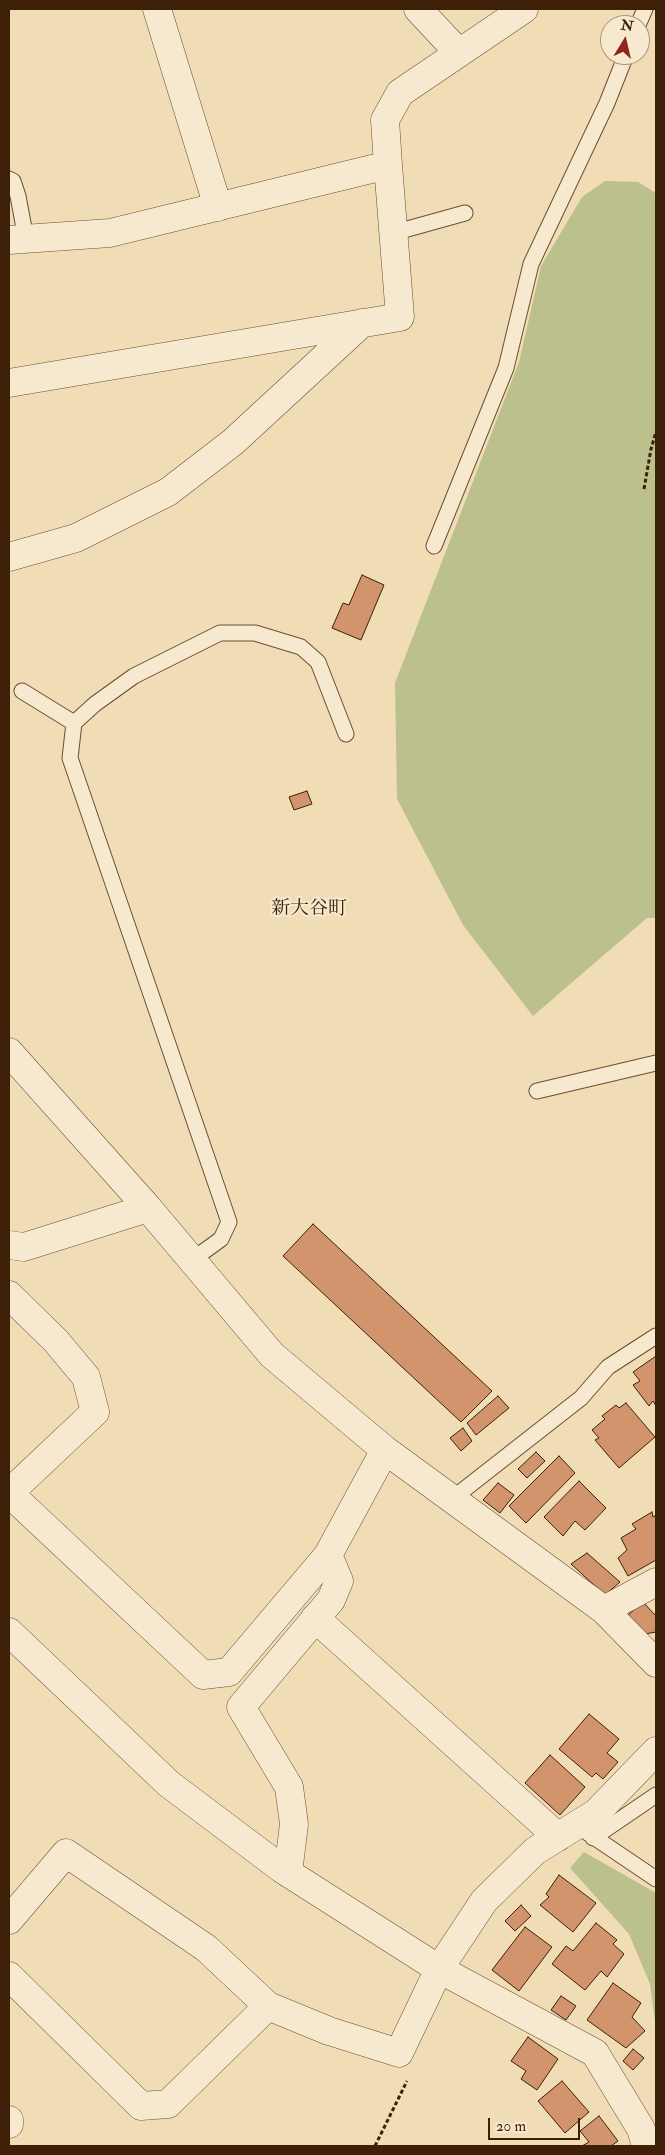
<!DOCTYPE html>
<html>
<head>
<meta charset="utf-8">
<style>
  body { margin:0 }
  #map { position:relative; width:665px; height:2155px; overflow:hidden; background:#f1ddb5; font-family:"IM FELL Double Pica",serif }
  canvas { display:block }
  .frame { position:absolute; inset:0; border:10px solid #3e1f07; pointer-events:none }
  .north { position:absolute; left:600px; top:15px; width:50px; height:50px; box-sizing:border-box; background:#f6e9cf; border:1px solid #ac987f; border-radius:50%; rotate:9deg; font-size:14px; font-weight:700; line-height:20px; text-align:center; color:#3e1f07 }
  .north::after { content:''; display:block; margin:auto; width:18px; height:22px; background:#8f2418; clip-path:polygon(50% 0,100% 100%,50% 72%,0 100%) }
  .scale { position:absolute; left:488px; top:2118px; width:92px; height:22px; box-sizing:border-box; border:2px solid #3e1f07; border-top:0; padding-left:6px; font-size:15px; line-height:18px; white-space:nowrap; color:#3e1f07; -webkit-text-stroke:4px #f6e9cf; paint-order:stroke }
</style>
</head>
<body>
<div id="map">
<canvas width="665" height="2155"></canvas>
<div class="frame"></div>
<div class="north">N</div>
<div class="scale">20 m</div>
</div>
<script>
const g = document.querySelector('canvas').getContext('2d');
g.lineJoin = 'round';
function fill(path, color) { g.fillStyle = color; g.fill(path, 'evenodd'); }
const poly = rows => new Path2D(rows.map(r => 'M' + r).join(''));
function stroke(path, color, width, dash) { g.strokeStyle = color; g.lineWidth = width; g.lineCap = dash ? 'butt' : 'round'; g.setLineDash(dash || []); g.stroke(path); }
function write(font, color, halo, rows, align = 'center') {
  g.font = font + ' "IM FELL Double Pica","Noto Serif JP",serif'; g.lineWidth = 4; g.setLineDash([]); g.textBaseline = 'middle'; g.strokeStyle = halo; g.fillStyle = color; for (const [text, x, y, turn = 0] of rows) {
    g.save(); g.translate(x, y); g.rotate((+turn || 0) * Math.PI / 180); g.textAlign = isNaN(turn) ? turn : align; if (halo) g.strokeText(text, 0, 0); g.fillText(text, 0, 0); g.restore();
  }
}
fill(poly([
  [605,181,638,182,656,193,656,918,647,918,533,1016,463,925,397,799,395,683,519,362,541,266,582,197],
  [584,1852,656,1893,656,2029,650,1984,629,1934,570,1868]
]), '#bbc08c');
const building = poly([
  [362,575,384,585,361,640,332,628,343,603,349,605,362,575],
  [307,791,312,804,294,810,289,797,307,791],
  [313,1224,492,1391,461,1422,283,1256,313,1224],
  [656,1356,656,1406,653,1401,649,1406,633,1385,640,1381,633,1372,656,1356],
  [498,1396,509,1408,476,1435,467,1423,498,1396],
  [626,1403,655,1437,619,1468,595,1440,599,1438,592,1430,605,1419,602,1416,616,1405,619,1408,626,1403],
  [463,1428,472,1441,461,1451,450,1438,463,1428],
  [536,1452,545,1461,527,1478,518,1469,536,1452],
  [559,1456,575,1473,526,1523,509,1506,559,1456],
  [579,1481,606,1508,585,1530,575,1521,563,1536,544,1517,579,1481],
  [498,1483,514,1495,500,1513,483,1500,498,1483],
  [652,1512,653,1517,656,1515,656,1560,628,1576,618,1558,627,1550,621,1538,636,1529,632,1524,652,1512],
  [587,1553,620,1582,605,1595,571,1564,587,1553],
  [643,1602,656,1616,656,1632,645,1634,628,1615,643,1602],
  [589,1714,619,1739,607,1753,618,1762,603,1779,596,1773,592,1777,559,1749,589,1714],
  [550,1755,585,1787,560,1815,525,1783,550,1755],
  [559,1875,596,1903,573,1932,540,1905,549,1897,546,1894,559,1875],
  [521,1905,531,1916,515,1931,505,1921,521,1905],
  [596,1923,617,1940,613,1944,624,1954,607,1977,601,1971,585,1990,552,1964,566,1946,573,1951,596,1923],
  [525,1927,552,1947,519,1991,492,1970,525,1927],
  [613,1983,641,2003,632,2017,645,2031,626,2048,587,2020,613,1983],
  [561,1996,576,2006,566,2020,551,2010,561,1996],
  [528,2037,558,2059,537,2090,521,2079,526,2071,511,2061,528,2037],
  [633,2049,644,2058,633,2070,623,2061,633,2049],
  [562,2081,589,2112,565,2133,538,2101,562,2081],
  [599,2116,618,2141,611,2146,582,2146,589,2142,580,2131,599,2116]
]);
fill(building, '#d1946d');
stroke(building, '#3e1f07', 1);
const lane = poly([
  [638,25,645,9],
  [9,179,13,181,18,196,26,239],
  [393,233,465,213],
  [434,546,506,368,531,264,607,103,626,55],
  [22,691,74,723],
  [537,1091,656,1063],
  [192,1260,221,1239,229,1222,70,758,74,723,95,704,134,676,220,633,255,633,301,647,318,662,346,734],
  [452,1499,581,1398,608,1367,656,1336],
  [576,1825,656,1879],
  [593,1838,656,1795]
]);
const street = poly([
  [157,9,218,207],
  [418,9,459,53],
  [388,165,385,120,400,93,524,9],
  [9,240,110,233,388,165,400,317,9,383],
  [9,557,76,538,168,492,233,442,362,323],
  [9,1052,148,1208,272,1355,385,1450,604,1610,656,1663],
  [9,1245,24,1247,148,1208],
  [9,1295,56,1341,86,1377,95,1412,9,1493],
  [9,1493,203,1675,229,1672,328,1555,385,1450],
  [604,1610,656,1582],
  [315,1618,558,1837],
  [9,1632,169,1784,282,1869,439,1969,595,2053,641,2129,646,2146],
  [288,1873,294,1824,289,1787,241,1707,331,1600,339,1581,328,1555],
  [9,1920,66,1853,206,1948,268,2006,329,2031,399,2053,439,1969,484,1901,535,1851,596,1813,656,1751],
  [9,1976,141,2106,168,2104,268,2006],
  [9,2120,9,2124]
]);
stroke(lane, '#6b4e32', 17);
stroke(street, '#6b4e32', 29);
stroke(poly([
  [644,489,651,449,656,432],
  [375,2146,407,2081]
]), '#3e1f07', 3, [4, 2.5]);
stroke(lane, '#f6e9cf', 15);
stroke(street, '#f6e9cf', 28);
write('19px', '#3e1f07', '#f6e9cf', [
  ["新大谷町",309,910]
]);
</script>
</body>
</html>
